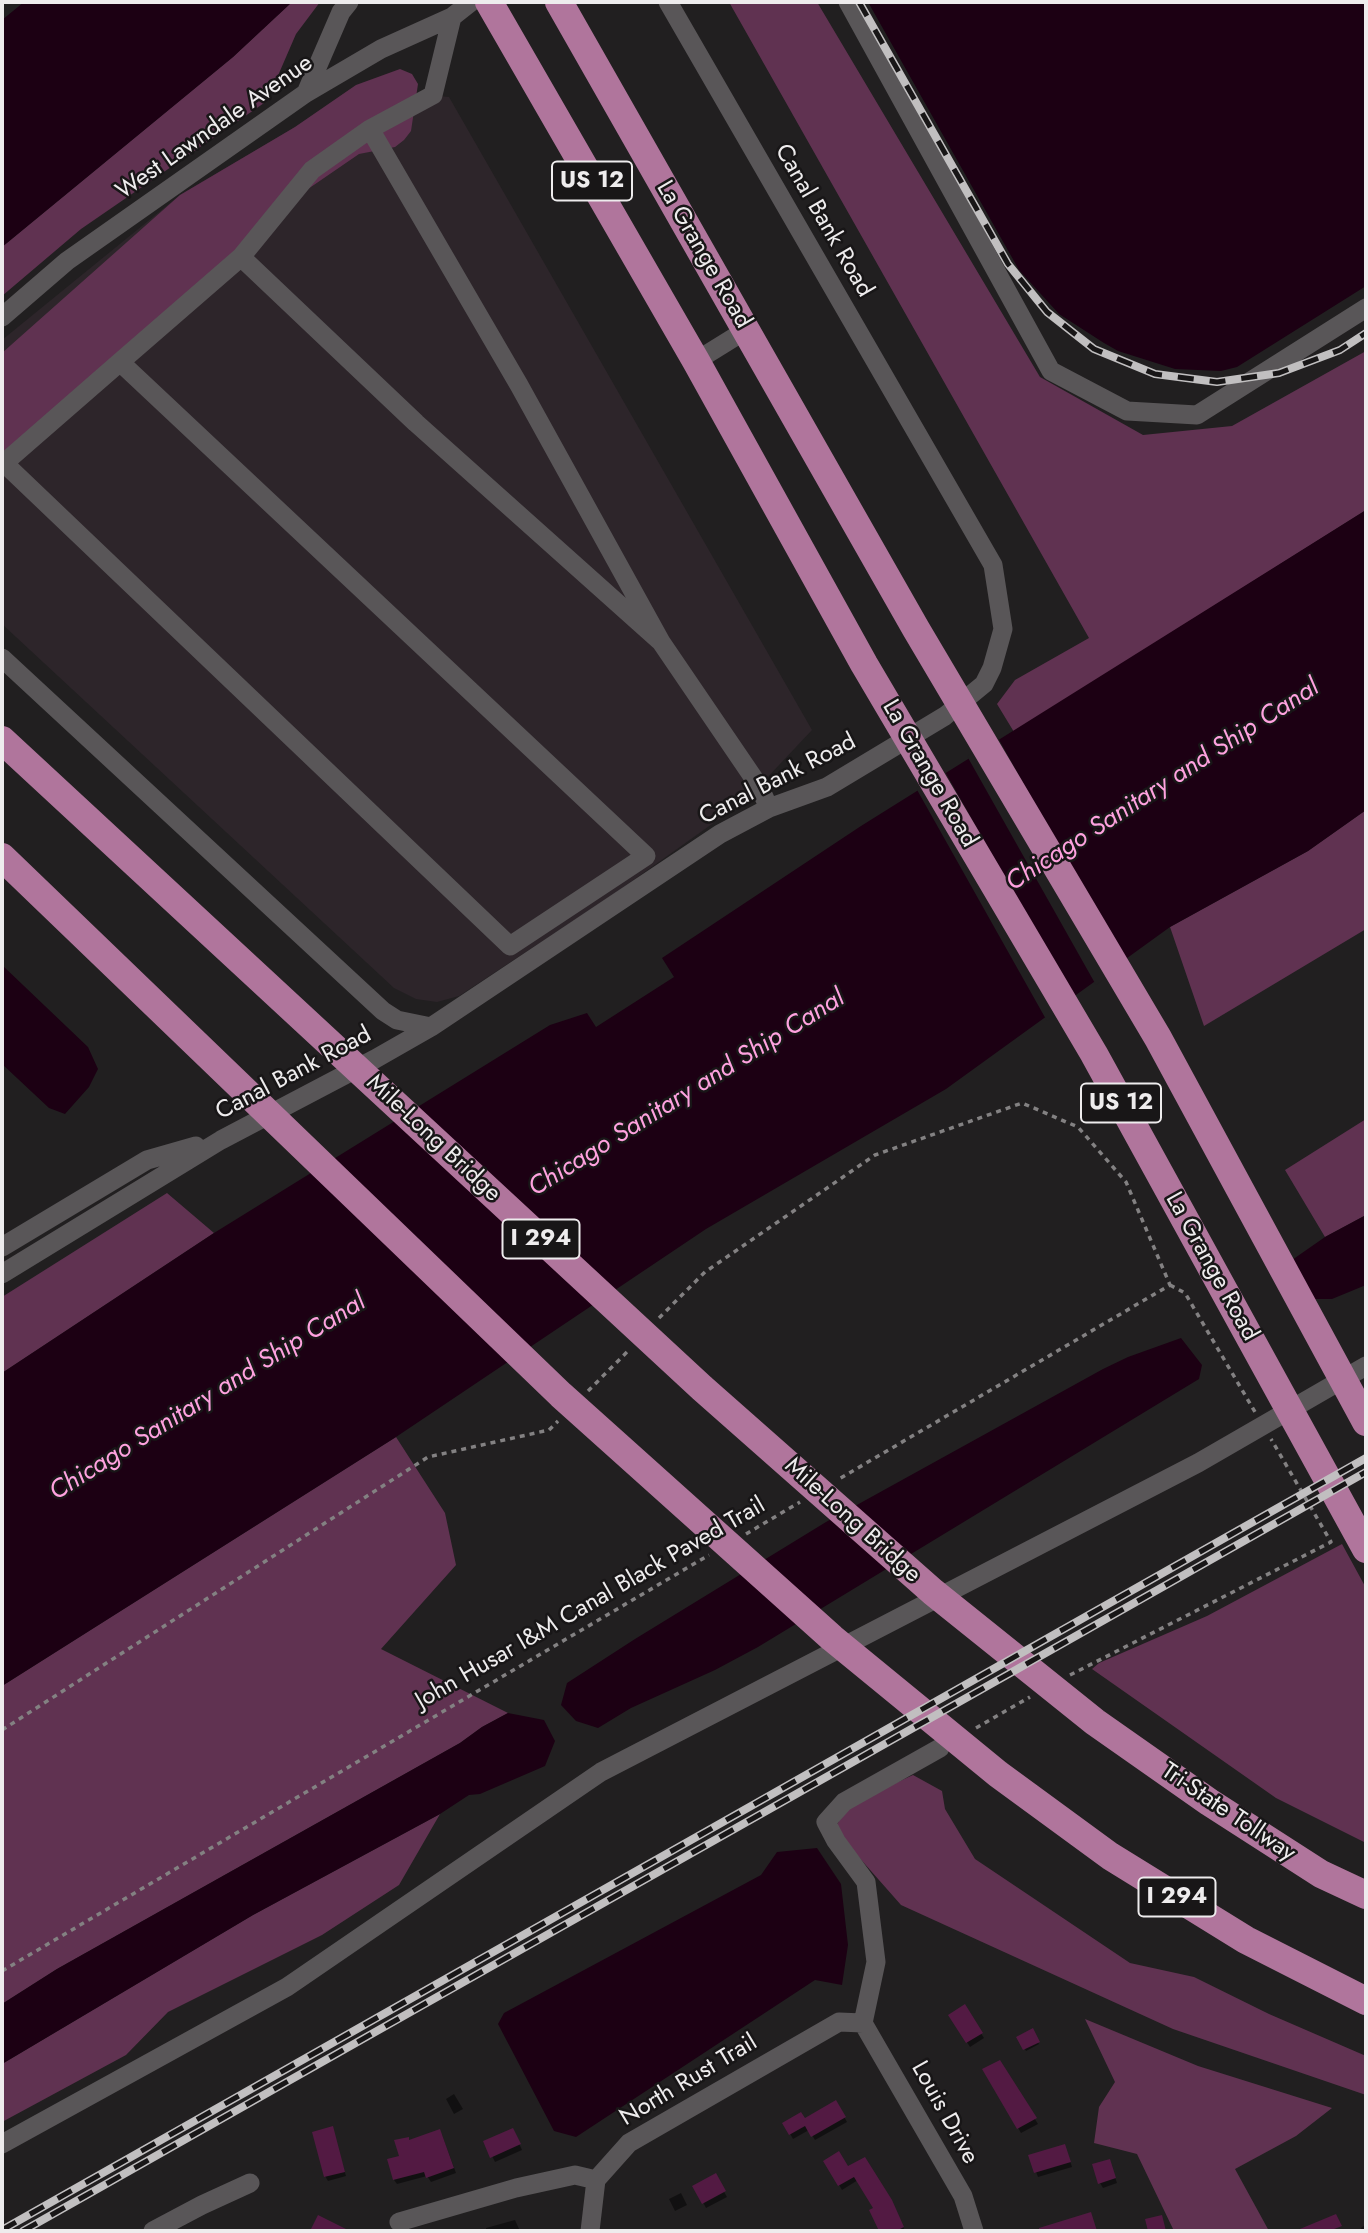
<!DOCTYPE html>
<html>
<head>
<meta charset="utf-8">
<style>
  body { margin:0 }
  #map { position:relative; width:1368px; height:2233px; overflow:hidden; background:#211f20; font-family:Jost,sans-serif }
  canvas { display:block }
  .frame { position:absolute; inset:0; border:4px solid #eeeced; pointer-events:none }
</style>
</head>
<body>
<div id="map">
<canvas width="1368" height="2233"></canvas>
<div class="frame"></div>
</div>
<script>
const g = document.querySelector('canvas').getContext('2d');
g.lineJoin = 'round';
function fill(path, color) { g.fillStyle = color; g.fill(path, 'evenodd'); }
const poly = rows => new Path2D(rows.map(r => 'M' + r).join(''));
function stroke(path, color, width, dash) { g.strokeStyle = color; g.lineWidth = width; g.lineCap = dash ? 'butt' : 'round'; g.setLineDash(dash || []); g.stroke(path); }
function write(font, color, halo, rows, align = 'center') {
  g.font = font + ' Jost,sans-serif'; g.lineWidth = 5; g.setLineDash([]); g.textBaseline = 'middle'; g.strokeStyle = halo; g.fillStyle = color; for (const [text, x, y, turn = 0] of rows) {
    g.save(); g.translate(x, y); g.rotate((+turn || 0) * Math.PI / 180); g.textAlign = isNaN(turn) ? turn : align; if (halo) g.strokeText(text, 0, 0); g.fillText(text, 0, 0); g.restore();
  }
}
fill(poly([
  [352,88,449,97,812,730,747,799,614,894,459,996,437,1002,416,999,394,988,2,624,2,340,180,195,295,127]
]), '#2d252a');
fill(poly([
  [292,2,320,2,296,34,267,101,81,229,2,296,2,247,233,57],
  [729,2,817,2,1040,377,1143,435,1232,426,1366,351,1366,510,1014,732,997,704,1015,680,1089,638],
  [400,69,412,74,418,84,411,131,404,140,395,147,359,154,308,189,2,457,2,353,180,195,295,127,356,85],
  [1366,810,1366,929,1204,1026,1170,927,1308,851],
  [1366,1119,1366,1215,1325,1237,1285,1170],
  [167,1193,214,1233,2,1373,2,1297],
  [396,1437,445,1513,456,1565,381,1649,508,1713,482,1727,460,1743,57,1969,2,2004,2,1686],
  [1342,1544,1366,1588,1366,1843,1276,1798,1092,1669,1099,1663,1207,1616],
  [913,1775,942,1791,945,1809,975,1859,1130,1963,1194,1977,1269,2014,1366,2056,1366,2095,1173,2029,901,1905,834,1829,850,1804],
  [440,1814,399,1885,322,1935,168,2012,126,2055,2,2122,2,2064,253,1915],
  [1085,2019,1198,2066,1332,2108,1296,2136,1235,2169,1269,2231,1174,2231,1137,2154,1094,2143,1099,2107,1115,2082]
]), '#603251');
fill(poly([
  [24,2,292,2,233,57,2,247,2,20],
  [868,2,1366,2,1366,286,1237,367,1221,371,1175,369,1118,351,1104,343,1059,314,1019,270],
  [1366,510,1366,810,1308,851,1170,927,946,1089,706,1229,396,1437,2,1686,2,1373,214,1233,550,1025,587,1013,596,1027,674,977,662,958,861,826],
  [2,965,88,1047,98,1069,89,1087,65,1114,49,1108,2,1064],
  [1366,1215,1366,1285,1332,1299,1288,1299,1292,1260,1325,1237],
  [1181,1338,1202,1365,1199,1379,758,1647,715,1670,631,1708,598,1728,576,1721,561,1705,567,1683,635,1639,826,1522,1103,1369,1128,1357],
  [508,1713,544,1720,555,1741,545,1766,480,1794,469,1795,440,1814,253,1915,2,2064,2,2004,57,1969,460,1743,482,1727],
  [817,1848,841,1884,848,1945,842,1985,815,1980,576,2137,554,2131,498,2024,504,2013,761,1875,777,1852]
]), '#1c0013');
fill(poly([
  [998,738,1125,964,1096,985,967,756],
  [944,770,1075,1000,1047,1021,916,788]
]), '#211f20');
fill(poly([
  [964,2007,984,2038,970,2047,950,2016],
  [1032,2031,1039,2044,1026,2051,1019,2038],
  [999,2062,1038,2124,1021,2133,985,2070],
  [454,2094,463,2109,454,2114,446,2099],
  [836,2102,847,2122,815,2140,809,2130,793,2139,784,2123,804,2120],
  [332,2128,346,2176,328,2181,325,2176],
  [515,2134,522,2150,495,2162,485,2142],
  [442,2135,456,2173,431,2182,427,2176,397,2184,394,2180,401,2157,410,2142],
  [1067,2151,1072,2167,1038,2177,1030,2156],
  [825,2161,848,2169,894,2206,905,2231,881,2231,871,2211,875,2209,858,2180,842,2190],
  [1111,2165,1117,2183,1103,2188,1100,2183],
  [715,2176,727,2197,706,2208,695,2187],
  [681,2193,687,2205,675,2211,669,2199],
  [515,2220,520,2231,486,2231,486,2228],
  [1366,2224,1366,2231,1362,2231,1361,2228]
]), '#0007');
fill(poly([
  [965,2004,983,2033,966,2043,948,2015],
  [1033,2028,1040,2042,1023,2050,1016,2037],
  [1000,2060,1037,2118,1017,2129,982,2069],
  [836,2100,846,2117,811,2137,805,2126,789,2135,782,2123,801,2112,805,2118],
  [333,2126,345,2172,324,2177,312,2132],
  [513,2128,521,2144,490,2158,483,2141],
  [440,2129,454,2168,426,2178,424,2172,393,2180,387,2159,399,2156,394,2140,409,2137,409,2140],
  [1065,2144,1071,2162,1034,2173,1028,2155],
  [839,2151,848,2166,865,2157,892,2200,904,2227,896,2231,879,2231,869,2210,873,2208,854,2177,838,2186,823,2161],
  [1110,2159,1116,2178,1098,2184,1092,2164],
  [716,2173,726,2191,702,2204,692,2186],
  [1091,2212,1097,2231,1039,2231,1039,2228],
  [1336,2214,1342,2226,1329,2231,1295,2231],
  [318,2215,350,2231,310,2231],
  [1162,2215,1166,2231,1148,2231,1145,2219]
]), '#531a43');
stroke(poly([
  [1170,1285,1185,1293,1255,1412],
  [659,1318,705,1272,875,1155,1022,1103,1078,1127,1126,1182,1170,1285,839,1479],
  [588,1391,630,1349],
  [746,1534,800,1502],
  [1070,1675,1331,1542,1271,1439],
  [976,1728,1030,1697],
  [2,1730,428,1457,549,1430,558,1421],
  [2,1971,709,1555]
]), '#838182', 3.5, [5, 5]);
stroke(poly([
  [848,2,1051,371,1127,411,1197,415,1366,308],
  [452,17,433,95,370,129,519,385,661,642,759,786,769,808],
  [306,93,341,12,349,2],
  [241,257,312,170,370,129],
  [2,317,67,261,306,93,381,49,452,17,471,2],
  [696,361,746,330],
  [120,362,646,856,510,946,4,463,120,362,241,257,416,423,661,642],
  [2,658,383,1011,397,1020,431,1027],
  [2,1247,147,1160,196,1146],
  [2,1274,221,1140,375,1059,431,1027,720,834,769,808,827,787,945,716,984,684,992,668,1003,629,993,565,668,2],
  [863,2023,876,1962,866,1882,836,1841,826,1822,844,1802,940,1748],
  [863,2023,963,2196,974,2231],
  [2,2144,287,1987,601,1772,1198,1463,1366,1366],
  [399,2222,516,2188,575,2175,596,2180],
  [153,2231,202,2205,250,2183],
  [590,2231,596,2180,629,2143,839,2022,863,2023]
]), '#595658', 19);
stroke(poly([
  [489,2,696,361,864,664,1094,1054,1366,1549],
  [559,2,916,629,1158,1038,1366,1422],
  [2,740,702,1388,933,1592,1095,1722,1209,1802,1321,1874,1366,1895],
  [2,857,561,1395,832,1638,998,1774,1110,1856,1246,1940,1366,2001]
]), '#b0759c', 28);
const rail = poly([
  [859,2,1008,264,1047,312,1094,349,1155,374,1217,382,1279,373,1340,350,1366,333],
  [2,2230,1366,1458],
  [23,2231,1366,1472]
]);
stroke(rail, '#c1bfc0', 8);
stroke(rail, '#181617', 5, [16]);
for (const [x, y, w] of [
  [592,181,80],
  [1121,1103,80],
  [541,1239,77],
  [1177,1897,77]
]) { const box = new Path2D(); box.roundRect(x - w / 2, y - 19.5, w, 39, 5); g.fillStyle = '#181617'; g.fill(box); stroke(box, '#eeeced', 2); }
write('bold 23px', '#eeeced', null, [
  ["US 12",592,181],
  ["US 12",1121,1103],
  ["I 294",541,1239],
  ["I 294",1177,1897]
]);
write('24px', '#eeeced', '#181617', [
  ["West Lawndale Avenue",215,128,-35],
  ["Canal Bank Road",823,221,60],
  ["La Grange Road",703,255,60],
  ["La Grange Road",929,774,60],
  ["Canal Bank Road",778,780,-27],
  ["Canal Bank Road",294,1074,-28],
  ["Mile-Long Bridge",433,1139,43],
  ["La Grange Road",1211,1267,61],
  ["Mile-Long Bridge",852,1521,42],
  ["John Husar I&M Canal Black Paved Trail",591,1604,-30],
  ["Tri-State Tollway",1228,1813,34],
  ["North Rust Trail",689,2081,-31],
  ["Louis Drive",944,2113,61]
]);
write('italic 26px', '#fea2df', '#181617', [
  ["Chicago Sanitary and Ship Canal",1163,786,-33],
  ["Chicago Sanitary and Ship Canal",687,1094,-32],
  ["Chicago Sanitary and Ship Canal",208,1398,-32]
]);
</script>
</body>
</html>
